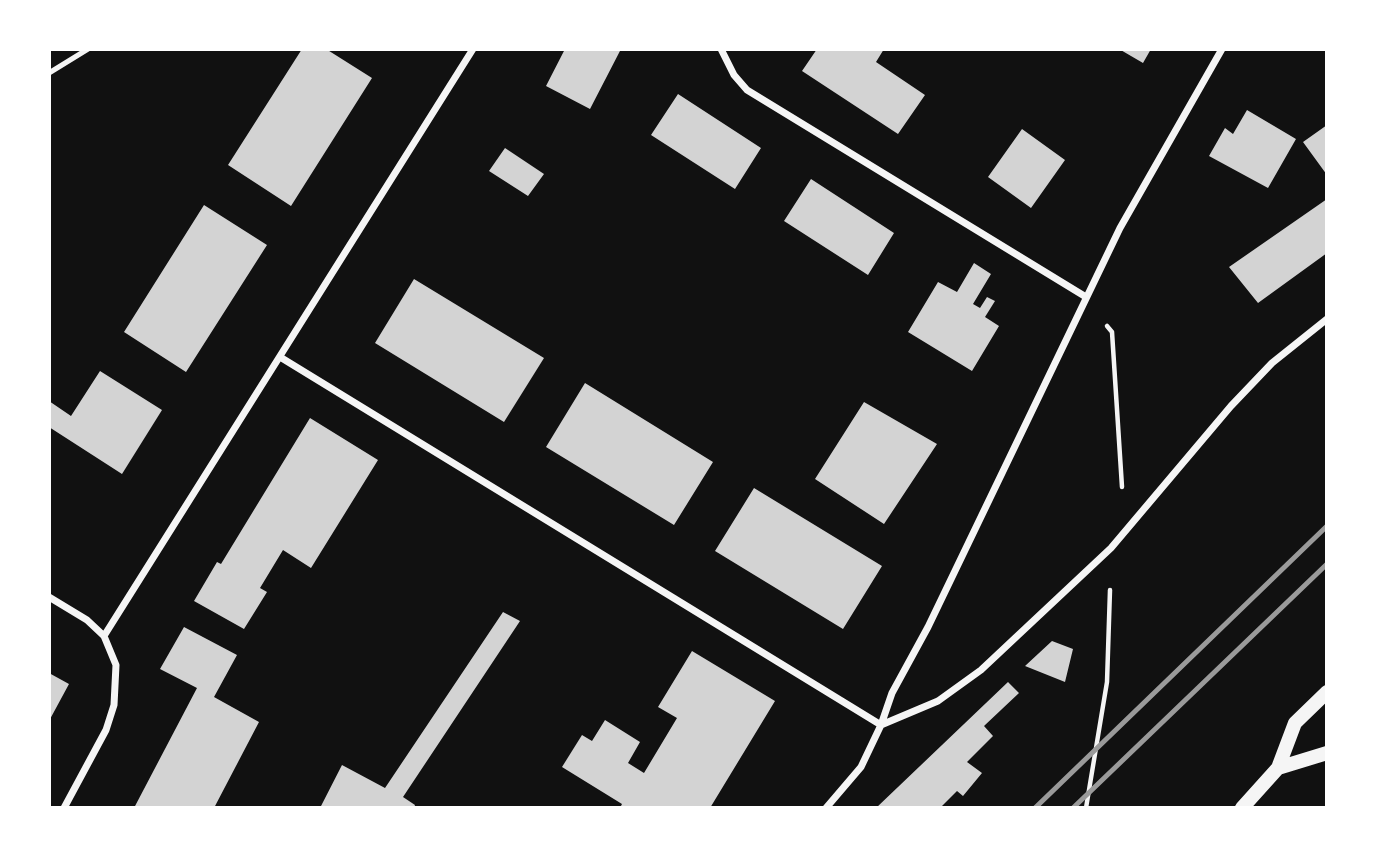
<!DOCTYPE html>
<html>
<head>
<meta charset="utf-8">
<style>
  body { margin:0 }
  #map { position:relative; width:1376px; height:857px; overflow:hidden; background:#111; font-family:"Asap Condensed",sans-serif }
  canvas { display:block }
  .frame { position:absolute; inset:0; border:51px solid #fff; pointer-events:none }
</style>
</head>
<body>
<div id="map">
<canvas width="1376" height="857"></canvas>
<div class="frame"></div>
</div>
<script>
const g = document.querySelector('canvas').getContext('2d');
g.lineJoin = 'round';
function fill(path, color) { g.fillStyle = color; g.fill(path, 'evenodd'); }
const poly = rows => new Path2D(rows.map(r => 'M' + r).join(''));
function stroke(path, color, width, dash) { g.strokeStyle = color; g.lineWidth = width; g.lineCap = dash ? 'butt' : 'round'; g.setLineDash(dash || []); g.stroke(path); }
fill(poly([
  [302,49,326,49,372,78,291,206,228,165],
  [565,49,621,49,590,109,546,86],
  [817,49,884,49,876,62,925,95,898,134,802,71],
  [1119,49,1151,49,1143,63],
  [678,94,761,148,735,189,651,135],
  [1247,110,1296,139,1268,188,1209,156,1225,128,1233,134],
  [1327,125,1327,175,1303,142],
  [1022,129,1065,160,1031,208,988,177],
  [505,148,544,174,528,196,489,171],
  [811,179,894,233,868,275,784,221],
  [1327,199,1327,253,1258,303,1229,267],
  [204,205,267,245,186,372,124,332],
  [974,263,991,274,973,304,980,308,987,297,995,301,985,317,999,326,972,371,908,332,938,282,957,292],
  [414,279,544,358,504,422,375,343],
  [100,371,162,410,122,474,49,427,49,401,71,416],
  [585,383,713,462,674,525,546,447],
  [864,402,937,444,884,524,815,479],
  [310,418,378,460,311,568,283,550,260,588,267,592,244,629,194,601,217,562,221,564],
  [754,488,882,566,843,629,715,551],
  [503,612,520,621,403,797,415,805,414,808,320,808,342,765,385,788],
  [184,627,237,655,214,697,259,722,214,808,134,808,197,688,160,669],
  [1052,641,1073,649,1065,682,1025,666],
  [692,651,775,701,710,808,620,808,622,804,562,767,582,735,592,741,605,720,640,742,628,763,644,773,677,718,658,707],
  [49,673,69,684,49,721],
  [1008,682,1019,693,984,726,993,736,967,762,982,773,963,796,957,791,940,808,876,808]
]), '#d3d3d3');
stroke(poly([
  [1107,326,1112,332,1122,487],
  [1086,808,1107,682,1110,590]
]), '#f5f5f5', 4.5);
stroke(poly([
  [49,73,88,49]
]), '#f5f5f5', 5);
stroke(poly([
  [721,49,734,75,747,90,1086,297],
  [280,357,881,725],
  [49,597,87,620,104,636,116,665,114,705,106,730,64,808],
  [104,636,473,49],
  [881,725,938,701,981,670,1111,548,1231,406,1272,363,1327,319],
  [826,808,861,767,881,725,892,693,928,627,1120,228,1222,49]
]), '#f5f5f5', 7);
stroke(poly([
  [1278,768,1327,753],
  [1242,808,1278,768,1295,723,1327,692]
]), '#f5f5f5', 14);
stroke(poly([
  [1035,808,1327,526],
  [1073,808,1327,564]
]), '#9a9a9a', 5);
</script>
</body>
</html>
